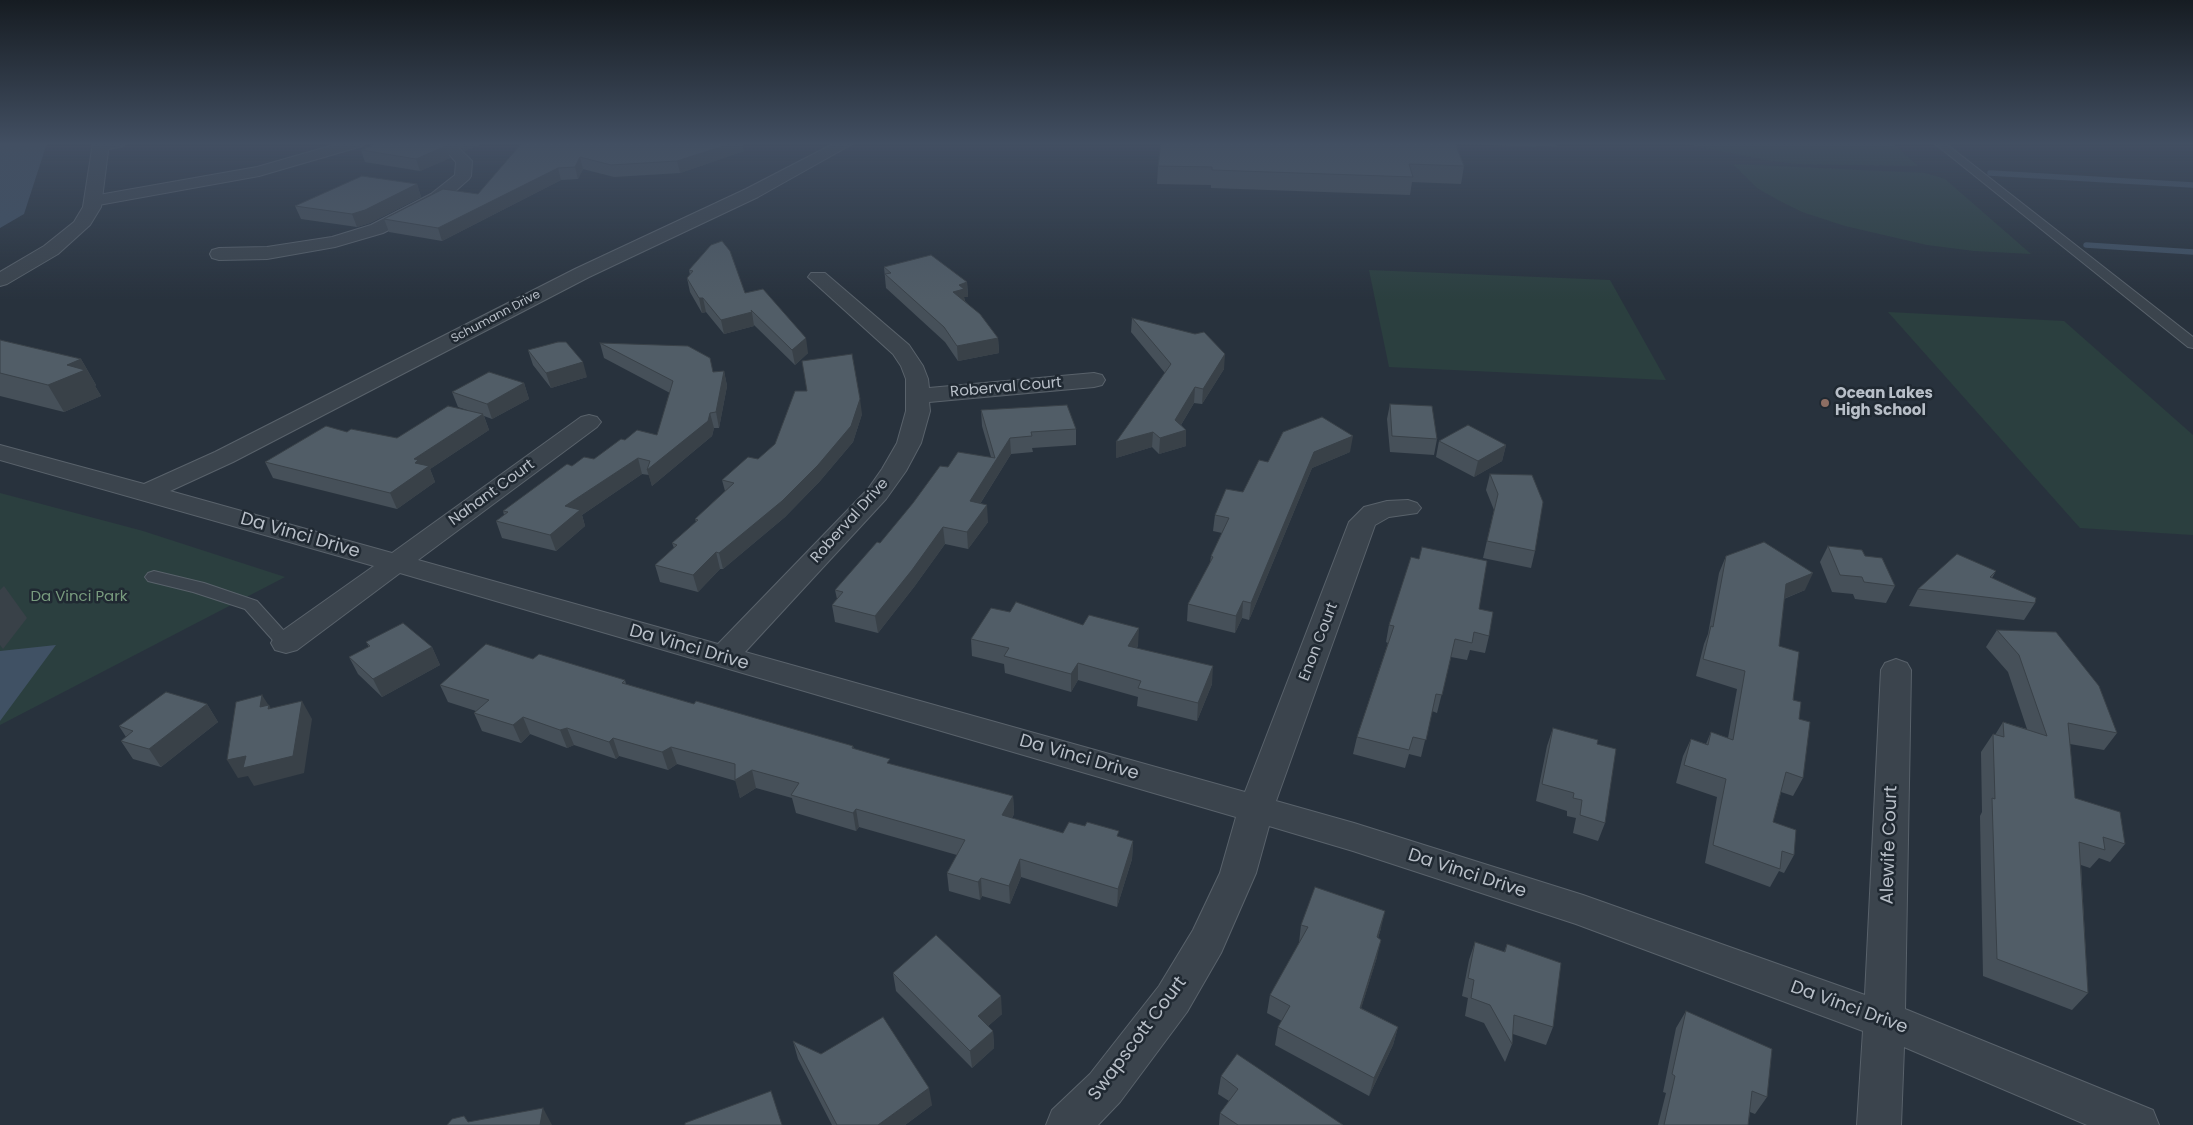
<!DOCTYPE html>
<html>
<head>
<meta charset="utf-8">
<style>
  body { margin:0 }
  canvas { display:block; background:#28323d }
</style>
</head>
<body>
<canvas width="2193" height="1125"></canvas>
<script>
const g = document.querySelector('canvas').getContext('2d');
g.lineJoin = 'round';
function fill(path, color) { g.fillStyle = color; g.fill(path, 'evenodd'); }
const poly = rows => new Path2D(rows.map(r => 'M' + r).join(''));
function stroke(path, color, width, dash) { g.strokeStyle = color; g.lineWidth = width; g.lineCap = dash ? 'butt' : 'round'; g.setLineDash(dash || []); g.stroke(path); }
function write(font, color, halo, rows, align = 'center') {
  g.font = font + ' Poppins,sans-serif'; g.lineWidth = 5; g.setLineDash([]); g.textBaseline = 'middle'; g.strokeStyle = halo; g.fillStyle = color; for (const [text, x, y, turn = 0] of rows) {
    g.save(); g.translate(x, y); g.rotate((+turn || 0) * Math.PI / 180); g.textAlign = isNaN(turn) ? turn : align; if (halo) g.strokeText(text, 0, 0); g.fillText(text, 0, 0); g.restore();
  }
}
fill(poly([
  [1681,143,1892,143,1918,166,1797,164,1766,160],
  [1733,164,1925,173,1945,179,2031,254,1974,251,1927,245,1845,226,1802,212,1778,200,1757,188],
  [1369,270,1610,280,1666,380,1389,367],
  [1888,312,2064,321,2193,435,2193,535,2080,528],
  [0,493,143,531,285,577,0,725]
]), '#2b3f3f');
fill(poly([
  [0,143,47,143,24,214,0,228],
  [56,645,0,721,0,651]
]), '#405164');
stroke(poly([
  [1990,173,2193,185],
  [2086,245,2193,252]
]), '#405164', 5.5);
const service = poly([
  [1934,143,1945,143,2193,337,2193,348,2188,347,1934,143],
  [154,571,204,583,257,601,295,643,293,647,286,649,279,647,245,609,193,592,148,581,145,577,148,573,154,571]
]);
const minor = poly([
  [94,143,126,143,123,146,100,151,95,149,92,146,94,143],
  [341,143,365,143,362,146,259,176,93,206,87,205,85,201,87,197,93,196,257,167,341,143],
  [417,143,445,143,457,146,472,161,471,176,469,179,443,202,383,233,335,247,267,259,219,260,212,258,210,254,212,250,219,248,267,247,332,237,371,225,431,194,455,175,456,162,447,152,420,146,417,143],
  [835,143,854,143,758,197,589,277,233,462,170,491,392,553,581,417,589,415,597,417,601,422,597,427,418,560,718,644,868,489,882,469,897,443,906,411,906,379,901,366,893,354,808,277,811,273,825,273,909,345,923,366,928,379,929,388,1094,373,1102,375,1105,380,1102,385,1094,387,929,402,930,411,921,443,906,471,886,499,745,652,1245,792,1349,522,1364,507,1387,501,1408,500,1417,503,1421,508,1417,513,1389,517,1375,525,1276,801,1354,823,1583,895,1865,995,1881,670,1885,663,1896,659,1907,663,1911,670,1905,1009,2153,1110,2159,1125,2087,1125,1904,1047,1901,1125,1857,1125,1863,1031,1576,924,1353,851,1269,826,1256,873,1221,953,1187,1012,1120,1102,1098,1125,1046,1125,1052,1110,1090,1074,1159,986,1193,930,1220,873,1236,817,400,573,297,650,286,653,275,650,271,643,275,636,374,566,0,460,0,445,144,484,215,452,575,269,746,189,835,143]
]);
const tertiary = poly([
  [93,143,109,143,101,207,90,225,58,254,7,284,0,286,0,272,44,246,74,222,83,207,93,143]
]);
stroke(service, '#59626b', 2);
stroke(minor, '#59626b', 2);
stroke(tertiary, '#59626b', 2);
fill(service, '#3b444d');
fill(minor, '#3b444d');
fill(tertiary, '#3b444d');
fill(poly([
  [452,143,484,143,465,151,457,144],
  [522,143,744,151,680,173,614,177,583,169,578,179,561,180,442,241,389,232,384,219,478,194],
  [1161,143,1557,143,1556,147,1456,144,1464,166,1461,184,1412,182,1410,195,1211,188,1211,185,1157,184,1158,166],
  [361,150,450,158,420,171,365,162],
  [417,184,421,197,370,223,357,227,301,219,295,206],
  [711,245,745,293,808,353,795,365,754,325,754,326,724,334,706,312,702,313,690,292,687,278,690,275,689,270],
  [884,267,967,282,968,297,964,297,965,301,998,338,999,353,958,361,945,342,886,288],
  [1132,318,1224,369,1202,404,1194,403,1181,425,1186,430,1186,446,1159,454,1152,447,1116,458,1165,373,1131,332],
  [0,340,81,359,96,385,95,386,101,396,64,412,0,396],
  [600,343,713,372,724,371,727,386,719,428,714,428,712,436,652,486,649,475,642,474,582,515,585,526,556,551,502,538,496,521,504,515,503,511,572,466,594,459,625,440,657,435,670,393,604,358],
  [528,350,587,377,551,388,533,365],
  [524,383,529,399,492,419,484,416,489,430,430,469,435,482,397,509,273,478,265,462,347,432,397,438,467,410,458,407,452,392],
  [1390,404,1437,439,1434,455,1390,452,1387,419],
  [981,410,1076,429,1076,445,1032,448,1033,452,1011,454,980,504,988,522,968,549,945,544,914,587,878,633,835,622,832,605,837,599,835,590,880,543,948,467,991,457,982,426],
  [862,414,853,442,820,481,785,517,723,569,720,569,698,592,660,582,655,565,674,548,672,543,696,522,695,519,725,491,722,480,758,459],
  [1439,441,1506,445,1502,461,1474,477,1436,457],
  [1350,452,1312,468,1249,620,1242,618,1235,633,1187,621,1188,604,1210,563,1211,556,1222,533,1213,531,1215,515,1243,492,1268,462],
  [1490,474,1535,551,1531,568,1483,558,1494,510,1486,490],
  [1828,546,1865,556,1895,586,1886,603,1855,599,1853,594,1832,592,1820,562],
  [1726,556,1805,590,1784,599,1779,646,1799,719,1803,778,1793,796,1781,792,1773,822,1794,855,1784,873,1779,871,1770,887,1705,863,1717,797,1676,783,1683,756,1691,739,1706,744,1711,732,1728,738,1737,689,1696,676,1704,644,1708,634,1719,573],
  [1996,571,1992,578,2035,603,2024,620,1909,606,1918,589],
  [1479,609,1489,636,1485,653,1470,650,1467,660,1451,657,1437,713,1432,711,1421,757,1409,754,1405,768,1353,754,1357,737,1388,643,1386,642,1389,625],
  [1997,630,2117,733,2104,750,2070,744,2075,798,2125,844,2110,862,2099,858,2090,868,2081,865,2088,993,2072,1010,1983,976,1980,816,1982,812,1981,752,1993,734,1995,735,2003,722,2027,729,2008,672,1986,647],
  [971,639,1138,645,1137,648,1212,684,1197,721,1137,706,1138,697,1078,680,1071,692,1005,673,1004,664,972,656],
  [366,642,432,647,440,665,382,697,358,674,349,657,369,647],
  [625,680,626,684,694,704,853,746,854,749,890,764,1013,796,1014,814,1012,818,1063,833,1119,837,1133,841,1132,859,1117,907,1021,877,1010,904,982,896,980,900,949,891,947,873,957,855,859,827,856,831,796,813,792,798,756,788,740,798,736,781,677,764,668,770,619,756,616,759,574,745,567,748,530,734,521,743,482,731,474,713,476,711,448,702,440,685],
  [207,704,218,722,161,767,133,759,121,741,126,737,119,726],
  [1553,728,1597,744,1605,823,1598,841,1573,833,1576,818,1567,816,1567,811,1536,801,1547,746],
  [1301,925,1381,928,1378,938,1377,957,1361,1008,1398,1027,1393,1045,1369,1096,1275,1045,1278,1027,1282,1021,1267,1013,1270,995,1299,943],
  [1475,942,1504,952,1507,944,1553,1027,1546,1045,1513,1034,1512,1044,1505,1062,1484,1023,1465,1016,1468,998,1462,996,1469,960],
  [893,973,1002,1014,988,1026,993,1031,994,1048,972,1068,896,991],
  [1686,1011,1767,1097,1755,1114,1750,1112,1748,1125,1658,1125,1666,1093,1663,1092,1676,1028],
  [793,1041,932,1105,905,1125,832,1125,798,1059],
  [1221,1076,1343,1125,1219,1125,1220,1113,1229,1101,1218,1094]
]), '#465059');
fill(poly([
  [462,143,484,143,465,151],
  [733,143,743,143,744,151,680,173,677,161],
  [446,146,450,158,420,171,416,159],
  [580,157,583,169,578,179,575,167],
  [558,168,561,180,442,241,438,228],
  [417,184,421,197,370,223,357,227,352,214],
  [967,282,968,297,964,297,965,303,953,292,959,285],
  [699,298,703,298,706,312,702,313],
  [752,312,754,326,724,334,721,320],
  [806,338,808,353,795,365,792,350],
  [998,338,999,353,958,361,957,346],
  [1225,354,1224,369,1202,404,1203,389],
  [81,359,96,385,95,386,101,396,64,412,48,385,67,365],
  [583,362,587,377,551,388,546,373],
  [724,371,727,386,719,428,716,412],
  [524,383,529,399,492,419,487,404],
  [1195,387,1194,403,1176,433,1186,430,1186,446,1159,454,1160,438,1175,420],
  [860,399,862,414,853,442,820,481,785,517,723,569,719,553],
  [710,413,714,428,712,436,652,486,647,470],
  [483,414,489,430,430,469,435,482,397,509,390,493,414,459],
  [1153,432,1152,447,1116,458,1116,442],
  [1353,436,1350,452,1312,468,1249,620,1251,603,1314,452],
  [1010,438,1011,454,971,518,970,501],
  [1506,445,1502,461,1474,477,1478,461],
  [638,458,642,474,582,515,585,526,556,551,550,535,565,506],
  [987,505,988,522,968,549,967,532],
  [943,527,945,544,914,587,878,633,875,616],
  [716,552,720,569,698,592,693,575],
  [1813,573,1805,590,1778,601,1786,584],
  [4,586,27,618,3,649,0,645,0,590],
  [1243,601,1242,618,1235,633,1236,616],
  [1139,628,1138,645,1128,663,1128,646],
  [432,647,440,665,382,697,373,679],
  [1078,663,1078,680,1071,692,1071,674],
  [1213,666,1212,684,1197,721,1198,703],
  [262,695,269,706,269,705,279,723,260,707],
  [302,701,312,719,304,773,254,786,248,776,238,778,227,760],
  [207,704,218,722,161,767,149,749],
  [523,717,530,734,521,743,513,725],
  [567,728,574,745,567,748,560,730],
  [613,738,619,756,616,759,609,742],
  [671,747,677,764,668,770,662,752],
  [752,770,756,788,740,798,735,780],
  [1013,796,1014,814,1004,833,1002,815],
  [856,809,859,827,856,831,853,813],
  [1133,841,1132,859,1117,907,1118,889],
  [1020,859,1021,877,1010,904,1009,886],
  [981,878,982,896,980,900,978,882],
  [1385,911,1381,928,1373,955,1377,937],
  [1381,940,1377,957,1356,1025,1360,1008],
  [1001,996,1002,1014,980,1033,978,1016],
  [1398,1027,1393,1045,1369,1096,1374,1078],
  [993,1031,994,1048,972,1068,970,1051],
  [929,1088,932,1105,905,1125,878,1125],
  [543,1108,552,1125,540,1125]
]), '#394148');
const building = poly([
  [378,143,443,143,446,146,416,159,361,150,378,143],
  [522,143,733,143,677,161,611,165,580,157,575,167,558,168,438,228,384,219,443,189,478,194,522,143],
  [1161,143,1455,143,1464,166,1409,164,1413,177,1212,170,1212,167,1158,166,1161,143],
  [362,176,417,184,365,210,352,214,295,206,362,176],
  [722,241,730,251,745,293,763,289,806,338,792,350,751,310,752,312,721,320,703,298,699,298,687,278,693,271,689,270,711,245,722,241],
  [931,255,967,282,959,285,964,289,953,292,980,314,998,338,957,346,944,327,885,274,891,273,884,267,931,255],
  [1132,318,1195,334,1204,332,1225,354,1203,389,1195,387,1175,420,1186,430,1160,438,1153,432,1116,442,1171,364,1132,318],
  [0,340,81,359,67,365,85,370,48,385,0,373,0,340],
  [558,342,566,342,583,362,546,373,528,350,558,342],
  [600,343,688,346,710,358,713,372,724,371,716,412,710,413,708,421,647,470,650,461,638,458,565,506,580,510,550,535,496,521,508,512,503,511,567,464,572,466,584,457,594,459,621,439,625,440,637,430,657,435,673,381,600,343],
  [852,354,860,399,851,426,818,465,782,501,719,553,716,552,693,575,655,565,677,545,672,543,698,520,695,519,734,483,722,480,748,457,758,459,775,444,795,391,807,391,802,361,852,354],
  [489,372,524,383,487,404,452,392,489,372],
  [1390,404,1432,406,1437,439,1392,436,1390,404],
  [1067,405,1076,429,1031,432,1032,436,1010,438,970,501,987,505,967,532,943,527,912,570,875,616,832,605,843,592,835,590,877,542,880,543,913,503,940,466,948,467,958,452,995,458,981,410,1067,405],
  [448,406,483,414,414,459,418,460,415,463,429,466,390,493,265,462,326,426,347,432,351,429,397,438,448,406],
  [1322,417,1353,436,1314,452,1251,603,1243,601,1236,616,1188,604,1213,557,1211,556,1229,518,1215,515,1226,489,1243,492,1259,460,1268,462,1283,432,1322,417],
  [1468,425,1506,445,1478,461,1439,441,1468,425],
  [1490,474,1532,475,1543,502,1535,551,1487,541,1498,494,1490,474],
  [1764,542,1813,573,1786,584,1779,646,1799,652,1793,700,1801,702,1799,719,1810,722,1803,778,1786,772,1773,822,1796,830,1794,855,1782,851,1780,869,1713,845,1726,779,1684,765,1691,739,1708,745,1711,732,1733,740,1745,671,1703,659,1711,626,1713,627,1726,556,1764,542],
  [1828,546,1862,550,1865,556,1882,558,1895,586,1864,582,1862,577,1840,575,1828,546],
  [1422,547,1487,561,1479,609,1493,612,1489,636,1474,632,1472,643,1455,639,1442,695,1436,694,1426,740,1413,737,1409,750,1357,737,1394,626,1389,625,1411,557,1419,559,1422,547],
  [1957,554,1996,571,1990,577,2036,598,2035,603,1918,589,1957,554],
  [1016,602,1083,625,1089,615,1139,628,1128,646,1213,666,1198,703,1138,688,1141,681,1078,663,1071,674,1004,656,1009,648,971,639,991,608,1010,612,1016,602],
  [403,623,432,647,373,679,349,657,370,646,366,642,403,623],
  [1997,630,2056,632,2099,686,2117,733,2068,723,2075,798,2120,812,2125,844,2103,837,2105,850,2079,842,2088,993,1997,959,1992,798,1995,799,1993,734,2004,737,2003,722,2047,736,2019,655,1997,630],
  [486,644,533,659,539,654,625,680,622,683,694,704,696,701,853,746,852,748,890,759,887,763,1013,796,1002,815,1063,833,1069,822,1085,826,1087,822,1119,831,1117,836,1133,841,1118,889,1020,859,1009,886,981,878,978,882,947,873,965,840,856,809,853,813,791,795,799,783,752,770,735,780,735,764,671,747,662,752,613,738,609,742,567,728,560,730,523,717,513,725,474,713,489,700,440,685,486,644],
  [166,692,207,704,149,749,121,741,133,731,119,726,166,692],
  [262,695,260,707,269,705,268,709,302,701,293,756,243,768,246,756,227,760,236,702,262,695],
  [1553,728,1598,740,1597,744,1616,749,1605,823,1580,815,1582,800,1573,798,1574,793,1542,784,1553,728],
  [1315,887,1385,911,1377,937,1381,940,1360,1008,1398,1027,1374,1078,1278,1027,1290,1006,1270,995,1308,927,1301,925,1315,887],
  [936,935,1001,996,978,1016,993,1031,970,1051,893,973,936,935],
  [1475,942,1505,952,1507,944,1561,963,1553,1027,1514,1015,1512,1044,1490,1005,1471,998,1474,980,1468,978,1475,942],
  [1686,1011,1772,1049,1767,1097,1752,1091,1748,1125,1664,1125,1675,1076,1672,1074,1686,1011],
  [883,1017,929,1088,878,1125,837,1125,793,1041,821,1054,883,1017],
  [1237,1054,1343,1125,1238,1125,1220,1113,1238,1089,1221,1076,1237,1054],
  [771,1091,782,1125,685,1125,685,1123,771,1091],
  [543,1108,540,1125,447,1125,452,1119,464,1116,468,1122,543,1108]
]);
fill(building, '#515d67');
stroke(building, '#394148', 1);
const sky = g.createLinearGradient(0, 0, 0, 300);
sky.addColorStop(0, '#161c22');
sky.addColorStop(0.48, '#424f62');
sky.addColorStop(1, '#424f6200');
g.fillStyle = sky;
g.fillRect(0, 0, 2193, 300);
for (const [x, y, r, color] of [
  [1825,403,5,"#8d6e63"]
]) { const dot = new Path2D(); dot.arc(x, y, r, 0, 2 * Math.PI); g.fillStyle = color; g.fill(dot); stroke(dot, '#202932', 2); }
write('12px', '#b8bfc8', '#202932', [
  ["Schumann Drive",496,317,-28]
]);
write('15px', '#b8bfc8', '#202932', [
  ["Roberval Court",1006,388,-5],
  ["Nahant Court",492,493,-36],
  ["Roberval Drive",850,521,-48],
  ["Enon Court",1319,642,-69]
]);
write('bold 15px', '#b8bfc8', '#202932', [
  ["Ocean Lakes",1835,394],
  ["High School",1835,411]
], 'left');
write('15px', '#789b7e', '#202932', [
  ["Da Vinci Park",79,597]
]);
write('18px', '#b8bfc8', '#202932', [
  ["Da Vinci Drive",300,536,16],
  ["Da Vinci Drive",689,648,16],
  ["Da Vinci Drive",1079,758,16],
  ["Alewife Court",1890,845,-88],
  ["Da Vinci Drive",1467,874,18],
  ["Da Vinci Drive",1849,1008,20],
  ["Swapscott Court",1138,1039,-53]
]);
</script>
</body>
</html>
